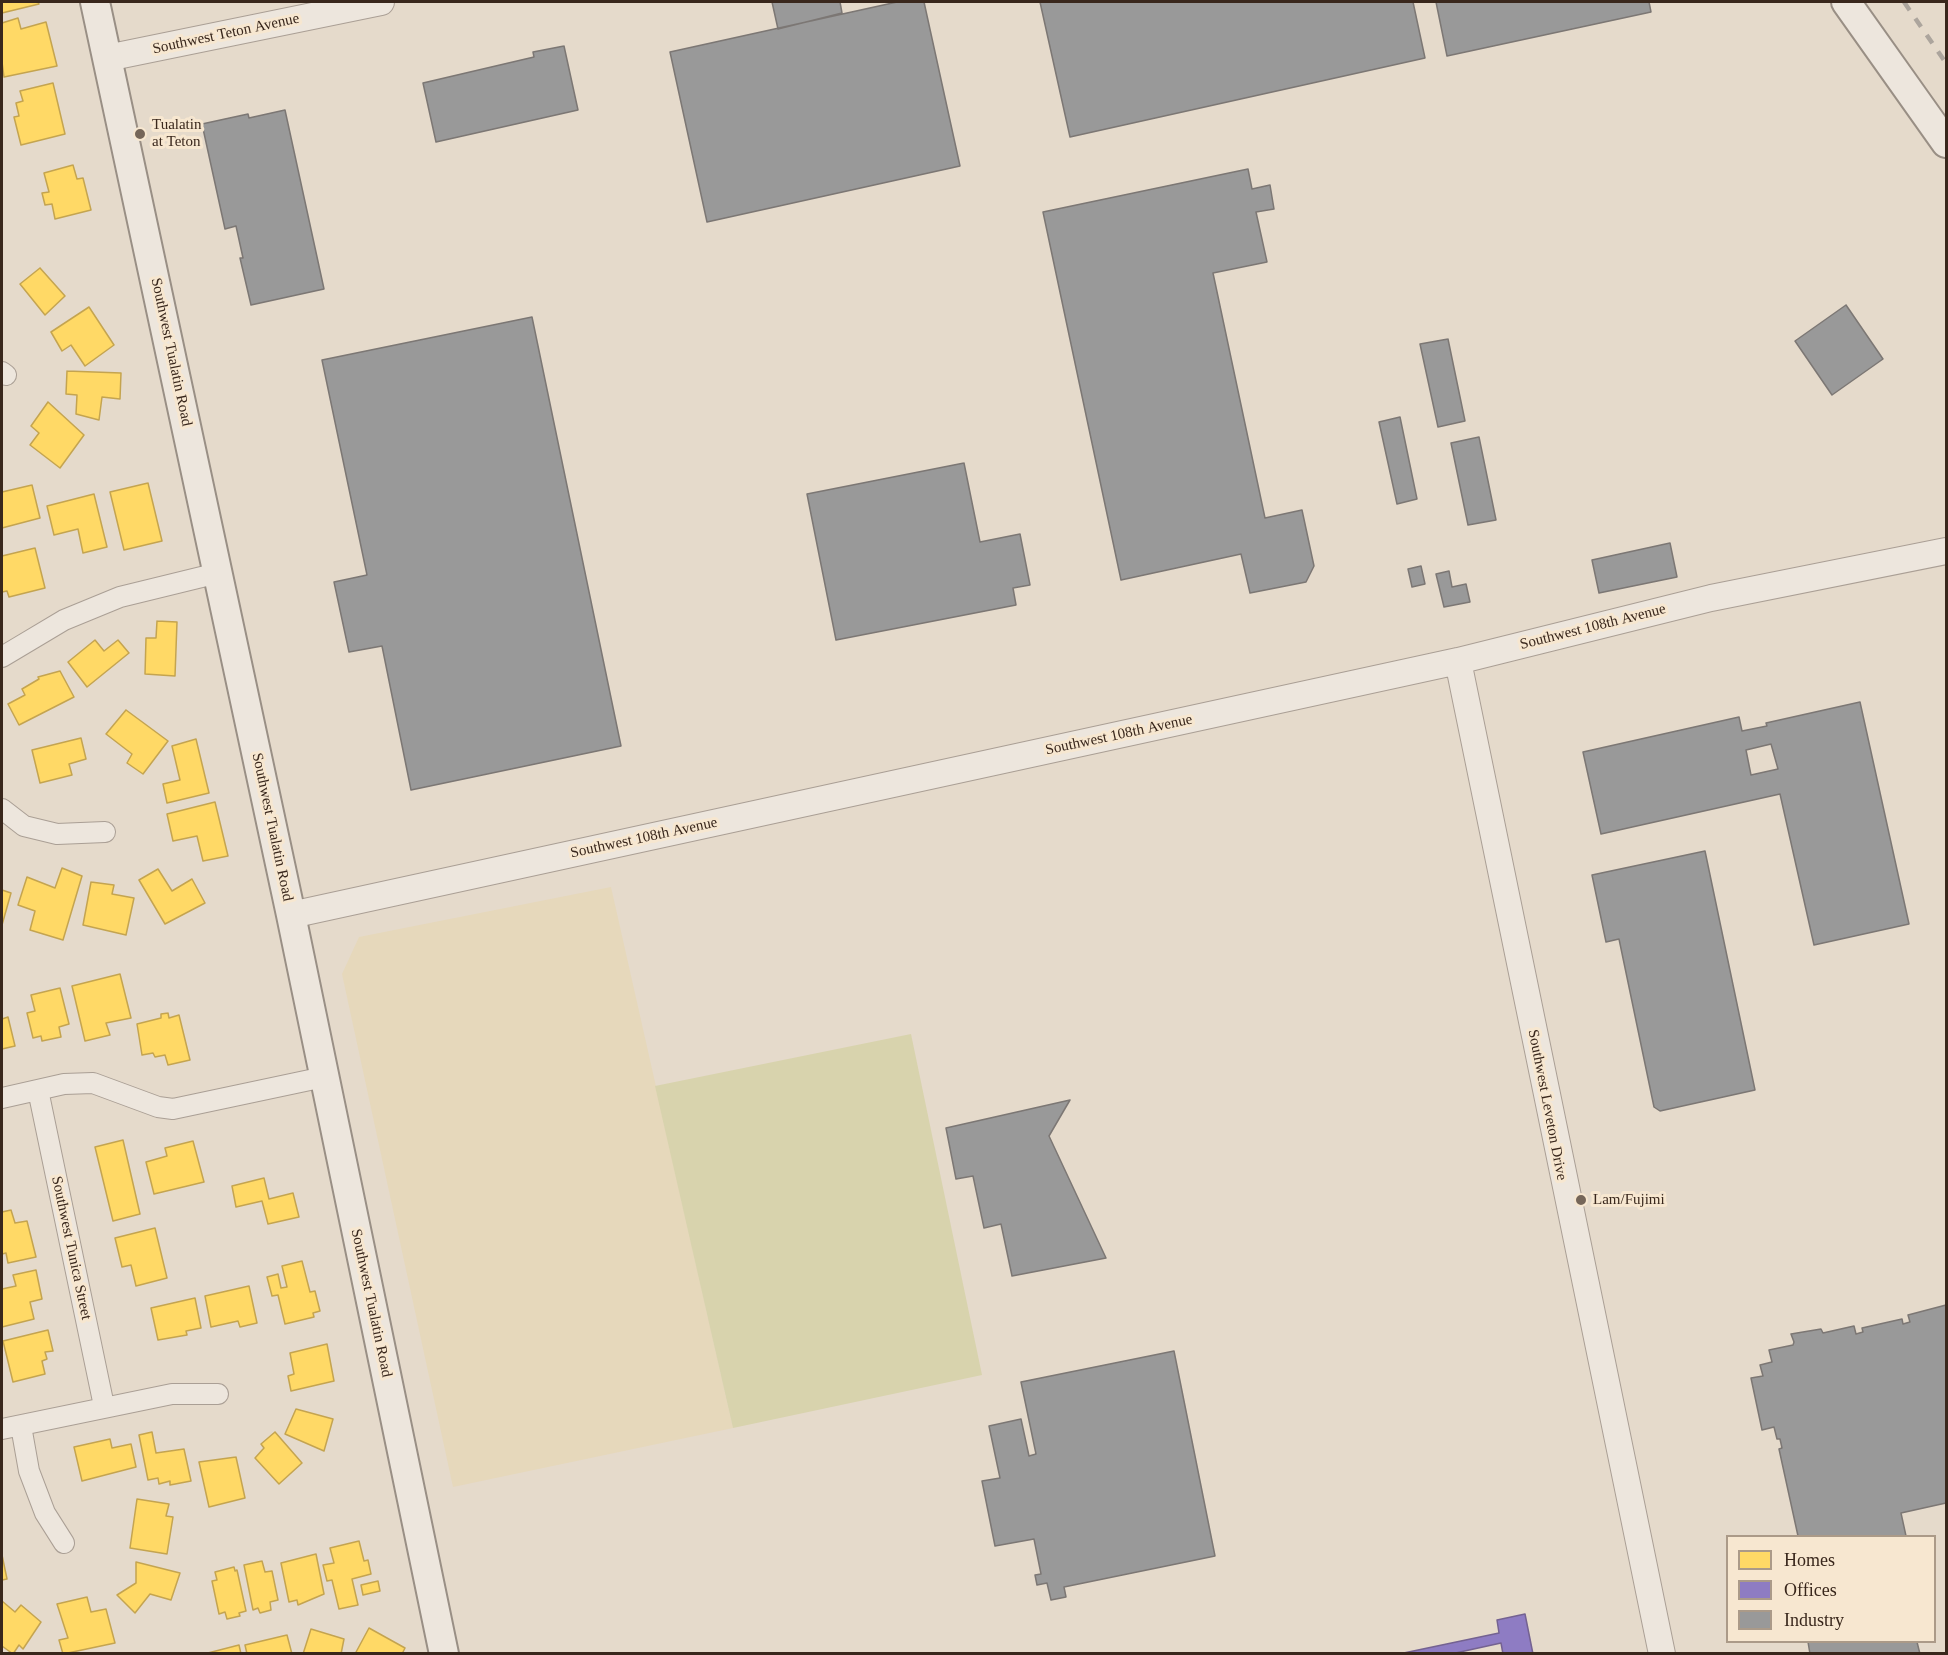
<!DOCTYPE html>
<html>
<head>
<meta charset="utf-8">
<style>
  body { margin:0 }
  #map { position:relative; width:1948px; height:1655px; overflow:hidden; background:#e5dacb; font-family:"Times New Roman",serif }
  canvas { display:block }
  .frame { position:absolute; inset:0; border:3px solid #39271c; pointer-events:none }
  .legend { position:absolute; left:1726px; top:1535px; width:210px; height:108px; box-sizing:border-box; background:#f7e7d0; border:2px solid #ab9a88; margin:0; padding:8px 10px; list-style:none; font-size:18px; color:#39271c }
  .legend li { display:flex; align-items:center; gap:12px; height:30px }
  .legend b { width:30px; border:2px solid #ab9a88 }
</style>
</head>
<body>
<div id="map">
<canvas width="1948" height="1655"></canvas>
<div class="frame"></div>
<ul class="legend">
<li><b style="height:16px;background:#ffd966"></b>Homes</li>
<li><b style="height:16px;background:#8e7cc3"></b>Offices</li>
<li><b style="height:16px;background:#999"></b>Industry</li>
</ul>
</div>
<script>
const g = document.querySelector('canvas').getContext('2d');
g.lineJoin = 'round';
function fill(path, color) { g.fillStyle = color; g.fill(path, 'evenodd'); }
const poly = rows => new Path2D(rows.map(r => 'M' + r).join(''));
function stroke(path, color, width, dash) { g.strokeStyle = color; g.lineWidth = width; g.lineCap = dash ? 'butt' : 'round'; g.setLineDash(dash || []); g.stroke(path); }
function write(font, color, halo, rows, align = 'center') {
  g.font = font + ' "Times New Roman",serif'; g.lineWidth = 6; g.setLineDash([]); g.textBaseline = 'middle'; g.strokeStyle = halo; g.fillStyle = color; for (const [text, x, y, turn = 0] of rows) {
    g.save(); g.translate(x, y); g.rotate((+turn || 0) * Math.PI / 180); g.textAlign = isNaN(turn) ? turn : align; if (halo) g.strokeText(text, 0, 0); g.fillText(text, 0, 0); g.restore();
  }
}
fill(poly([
  [611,887,733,1428,453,1487,342,974,359,937]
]), '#e6d8bb');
fill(poly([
  [911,1034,982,1375,733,1428,655,1086]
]), '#d8d3ad');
const homes = poly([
  [2,2,38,2,39,4,2,13,2,2],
  [18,18,21,29,46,22,57,66,4,77,2,62,2,23,18,18],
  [53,83,65,134,21,145,14,117,19,116,16,103,23,101,20,91,53,83],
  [73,165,77,179,83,178,91,210,55,219,52,204,45,205,42,193,49,192,44,173,73,165],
  [40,268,65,296,45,315,20,284,40,268],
  [89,307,114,345,85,366,71,345,62,351,51,332,89,307],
  [67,371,121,373,120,399,102,397,99,420,76,414,77,395,66,394,67,371],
  [48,402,84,435,60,468,30,445,39,433,31,426,48,402],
  [148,483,162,541,124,550,110,492,148,483],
  [32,485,40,518,2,528,2,492,32,485],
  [94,494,107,547,83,553,78,529,54,535,47,506,94,494],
  [35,548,45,588,9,597,7,591,2,592,2,556,35,548],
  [157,621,177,622,175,676,145,674,146,638,156,638,157,621],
  [95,640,104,651,118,640,129,653,87,687,68,662,95,640],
  [60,671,74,697,19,725,8,704,25,695,22,689,39,679,38,677,60,671],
  [126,710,168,741,143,774,127,763,132,754,106,734,126,710],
  [81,738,86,759,69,764,72,775,40,783,32,750,81,738],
  [196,739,209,793,167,803,163,784,180,780,172,746,196,739],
  [215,802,228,856,203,861,197,836,173,841,167,814,215,802],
  [62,868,82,876,63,940,30,930,35,911,18,905,27,877,55,888,62,868],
  [158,869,172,891,192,879,205,903,165,924,139,880,158,869],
  [91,882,114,885,112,894,134,898,126,935,83,925,91,882],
  [2,890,11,893,2,925,2,890],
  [120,974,131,1018,106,1023,110,1035,85,1041,72,986,120,974],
  [60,988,69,1024,59,1027,61,1037,42,1041,41,1036,33,1038,27,1013,35,1011,31,995,60,988],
  [168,1013,169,1018,179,1015,190,1060,168,1065,165,1055,155,1057,153,1053,142,1055,137,1024,161,1018,161,1014,168,1013],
  [8,1017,15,1046,2,1049,2,1019,8,1017],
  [123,1140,140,1214,113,1221,95,1147,123,1140],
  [193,1141,204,1182,154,1194,146,1162,167,1156,165,1148,193,1141],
  [264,1178,269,1199,293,1193,299,1217,268,1224,262,1201,236,1207,232,1186,264,1178],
  [11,1210,15,1223,27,1221,36,1257,8,1263,6,1253,2,1254,2,1212,11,1210],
  [155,1228,167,1278,136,1286,131,1265,122,1267,115,1238,155,1228],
  [302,1261,310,1292,315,1291,320,1311,313,1313,314,1317,285,1324,278,1295,272,1296,267,1277,278,1274,281,1288,287,1287,282,1266,302,1261],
  [36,1270,42,1299,30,1302,34,1319,2,1327,2,1289,16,1286,13,1275,36,1270],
  [249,1286,257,1323,240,1327,238,1321,211,1327,205,1296,249,1286],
  [195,1298,201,1328,186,1331,187,1335,158,1340,151,1308,195,1298],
  [48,1330,53,1351,45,1352,47,1359,42,1361,45,1374,13,1382,3,1341,48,1330],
  [327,1344,334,1381,291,1391,288,1376,294,1374,290,1353,327,1344],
  [296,1409,333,1419,324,1451,285,1434,296,1409],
  [152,1432,156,1453,184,1449,191,1481,170,1485,170,1481,159,1484,158,1478,148,1480,139,1435,152,1432],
  [275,1432,302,1463,279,1484,255,1458,264,1448,261,1444,275,1432],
  [110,1439,112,1448,131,1444,136,1467,82,1481,74,1447,110,1439],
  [236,1457,245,1498,209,1507,199,1462,236,1457],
  [137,1499,169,1504,166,1516,173,1517,167,1554,130,1548,137,1499],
  [359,1541,364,1561,368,1560,371,1574,352,1579,358,1605,339,1609,332,1580,327,1581,323,1565,334,1563,330,1548,359,1541],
  [316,1554,324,1594,298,1605,297,1600,289,1602,281,1563,316,1554],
  [2,1555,7,1579,2,1580,2,1555],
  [262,1561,265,1572,272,1571,278,1600,270,1602,271,1610,260,1613,258,1608,253,1610,244,1565,262,1561],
  [136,1562,180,1573,171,1600,150,1594,135,1613,117,1595,136,1583,136,1562],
  [234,1567,235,1571,237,1570,246,1611,239,1613,240,1616,227,1619,225,1612,219,1614,212,1581,217,1580,215,1572,234,1567],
  [378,1581,380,1591,363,1595,361,1585,378,1581],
  [87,1597,91,1612,106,1609,115,1643,63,1654,59,1640,68,1638,57,1604,87,1597],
  [2,1601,15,1612,21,1605,41,1622,23,1649,19,1645,13,1654,2,1646,2,1601],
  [369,1628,405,1648,402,1654,355,1654,369,1628],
  [311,1629,344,1639,341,1654,303,1654,311,1629],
  [287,1635,292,1654,247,1654,245,1645,287,1635],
  [239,1645,241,1654,204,1654,239,1645]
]);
fill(homes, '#ffd966');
stroke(homes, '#c4a450', 1.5);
const offices = poly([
  [1525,1614,1533,1654,1503,1654,1501,1643,1451,1654,1399,1654,1499,1633,1497,1620,1525,1614]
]);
fill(offices, '#8e7cc3');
stroke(offices, '#746291', 1.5);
const industry = poly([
  [772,2,840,2,842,13,778,29,772,2],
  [897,2,924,2,960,166,707,222,670,52,897,2],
  [1040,2,1413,2,1425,58,1070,137,1040,2],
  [1436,2,1649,2,1651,12,1447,56,1436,2],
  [564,46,578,110,436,142,423,83,534,57,533,52,564,46],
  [285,110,324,289,251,305,240,258,243,258,236,226,225,229,202,124,248,114,249,118,285,110],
  [1248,169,1252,189,1270,185,1274,209,1256,212,1267,262,1213,273,1265,518,1302,510,1314,566,1306,582,1250,593,1241,554,1121,580,1043,212,1248,169],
  [1846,305,1883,359,1832,395,1795,341,1846,305],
  [532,317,621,746,411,790,382,646,349,652,334,582,367,575,322,360,532,317],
  [1448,339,1465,421,1438,427,1420,344,1448,339],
  [1400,417,1417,499,1397,504,1379,422,1400,417],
  [1479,437,1496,520,1468,525,1451,443,1479,437],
  [964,463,980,542,1020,534,1030,585,1013,588,1016,605,836,640,807,494,964,463],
  [1670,543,1677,577,1599,593,1592,560,1670,543],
  [1421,566,1425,584,1412,587,1408,569,1421,566],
  [1449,571,1452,587,1466,584,1470,602,1444,607,1436,574,1449,571],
  [1860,702,1909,924,1814,945,1780,794,1601,834,1583,752,1739,717,1742,731,1767,726,1766,723,1860,702],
  [1771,744,1778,769,1751,775,1746,750,1771,744],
  [1705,851,1755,1090,1660,1111,1654,1107,1619,939,1606,942,1592,875,1705,851],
  [1070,1100,1049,1136,1106,1258,1012,1276,1001,1224,984,1228,973,1176,956,1179,946,1128,1070,1100],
  [1946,1305,1946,1503,1901,1513,1906,1536,1798,1536,1779,1449,1782,1448,1780,1439,1777,1439,1774,1427,1762,1430,1751,1378,1763,1376,1760,1365,1772,1362,1769,1350,1793,1345,1794,1342,1791,1334,1821,1329,1823,1333,1854,1326,1856,1334,1863,1332,1862,1328,1902,1319,1903,1324,1910,1322,1908,1315,1946,1305],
  [1174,1351,1215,1556,1064,1587,1066,1597,1051,1600,1047,1583,1037,1585,1035,1575,1041,1574,1034,1539,995,1546,982,1481,1000,1478,989,1426,1021,1419,1029,1456,1036,1454,1021,1382,1174,1351],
  [1808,1642,1917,1642,1920,1654,1810,1654,1808,1642]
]);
fill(industry, '#999');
stroke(industry, '#7c7774', 1.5);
const minor = poly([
  [2,372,6,375],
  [2,657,64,620,120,597,218,573],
  [2,809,24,826,57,834,105,832],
  [38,1090,104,1406],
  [2,1098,64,1084,93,1083,158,1107,173,1109,324,1077],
  [21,1426,29,1471,45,1513,64,1543],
  [2,1429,172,1394,218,1394]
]);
const tertiary = poly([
  [107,58,381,2],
  [1458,661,1662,1654],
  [291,915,1458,661,1711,598,1946,551]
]);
const secondary = poly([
  [95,2,291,915,444,1654],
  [1846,2,1946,143]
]);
stroke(minor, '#aa9f95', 22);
stroke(tertiary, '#aa9f95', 28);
stroke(secondary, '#998f85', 32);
stroke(minor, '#ede6dd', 20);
stroke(tertiary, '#ede6dd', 26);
stroke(secondary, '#ede6dd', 28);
stroke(poly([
  [1904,2,1946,63]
]), '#aca59d', 4.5, [10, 10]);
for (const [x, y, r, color] of [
  [140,134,6,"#756659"],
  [1581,1200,6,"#756659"]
]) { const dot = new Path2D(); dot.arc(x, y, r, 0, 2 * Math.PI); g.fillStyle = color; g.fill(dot); stroke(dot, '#f7e7d0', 2); }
write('15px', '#39271c', '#f7e7d0', [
  ["Southwest Teton Avenue",226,34,-12],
  ["Southwest Tualatin Road",171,352,78],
  ["Southwest 108th Avenue",1593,627,-14],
  ["Southwest 108th Avenue",1119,735,-12],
  ["Southwest Tualatin Road",272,827,78],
  ["Southwest 108th Avenue",644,838,-12],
  ["Southwest Leveton Drive",1547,1105,79],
  ["Southwest Tunica Street",71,1248,78],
  ["Southwest Tualatin Road",371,1303,78]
]);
write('15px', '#39271c', '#f7e7d0', [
  ["Tualatin",152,125],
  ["at Teton",152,142],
  ["Lam/Fujimi",1593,1200]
], 'left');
</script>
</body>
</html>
